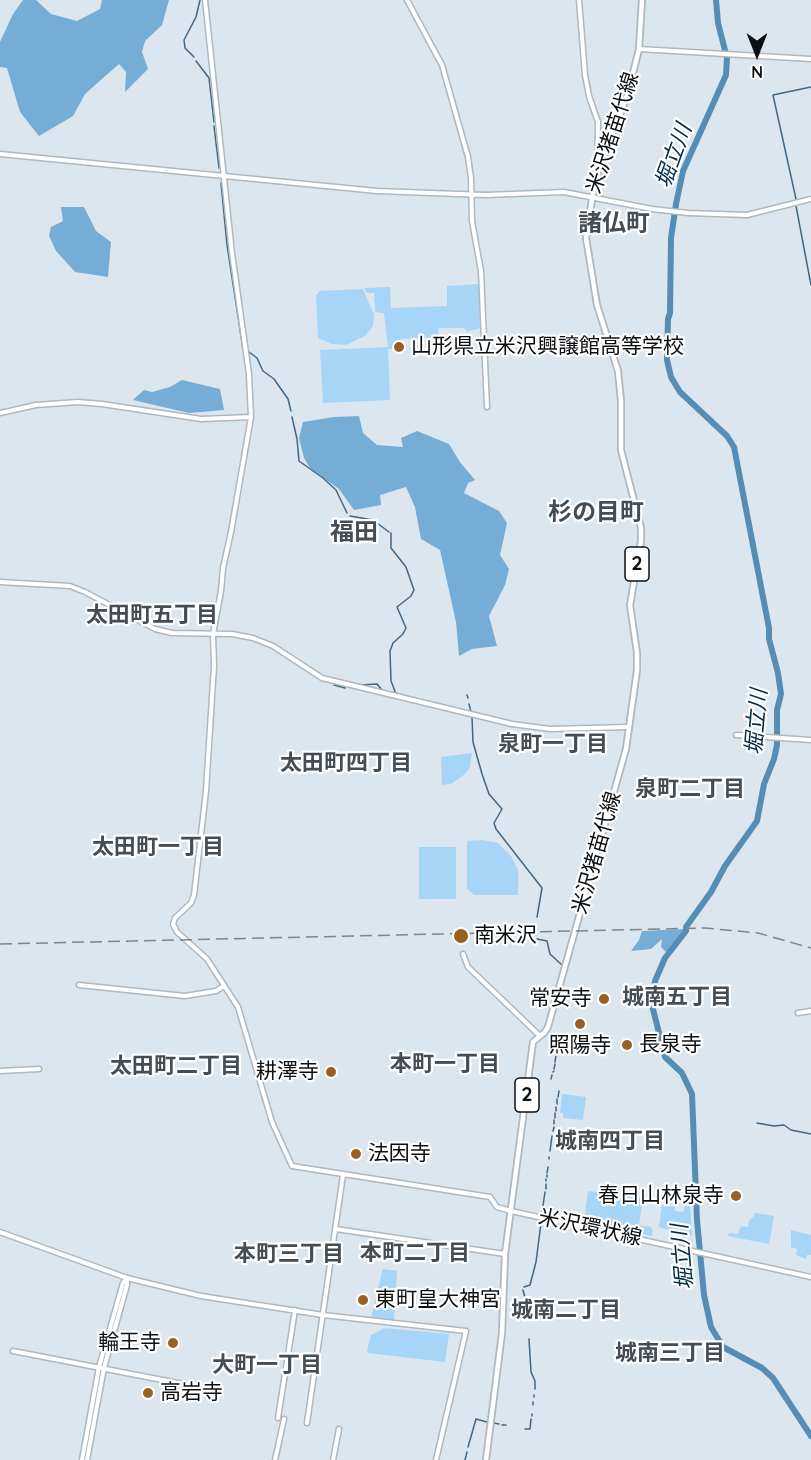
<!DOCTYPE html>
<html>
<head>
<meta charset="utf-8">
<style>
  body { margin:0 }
  #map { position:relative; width:811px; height:1460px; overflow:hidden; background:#dce6ee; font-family:Quicksand,sans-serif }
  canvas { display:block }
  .north { position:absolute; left:727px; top:24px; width:60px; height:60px; -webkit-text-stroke:4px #fff; paint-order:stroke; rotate:180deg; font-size:16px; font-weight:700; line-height:24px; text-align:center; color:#0c0f12 }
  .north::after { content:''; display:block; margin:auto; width:21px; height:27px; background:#0c0f12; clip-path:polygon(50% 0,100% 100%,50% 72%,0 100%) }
</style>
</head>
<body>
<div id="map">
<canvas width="811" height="1460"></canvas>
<div class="north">N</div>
</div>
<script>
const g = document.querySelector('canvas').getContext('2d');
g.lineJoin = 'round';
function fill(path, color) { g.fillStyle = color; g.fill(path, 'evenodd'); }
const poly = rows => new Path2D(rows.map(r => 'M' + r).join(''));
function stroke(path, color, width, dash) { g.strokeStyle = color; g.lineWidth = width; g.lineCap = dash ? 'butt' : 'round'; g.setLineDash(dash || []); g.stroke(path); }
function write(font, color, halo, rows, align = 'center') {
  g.font = font + ' Quicksand,"Noto Sans JP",sans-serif'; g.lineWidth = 4.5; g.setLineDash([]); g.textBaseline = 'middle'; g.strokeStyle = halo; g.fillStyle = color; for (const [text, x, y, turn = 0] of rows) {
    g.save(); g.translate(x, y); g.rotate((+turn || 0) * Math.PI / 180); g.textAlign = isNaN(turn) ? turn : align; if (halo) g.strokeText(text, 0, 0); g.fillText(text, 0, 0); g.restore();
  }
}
fill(poly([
  [479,284,480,328,467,332,464,328,438,328,439,337,401,339,400,345,395,349,388,349,390,400,323,403,320,350,388,347,384,313,375,312,374,293,367,293,364,288,390,287,391,308,447,306,447,286],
  [363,289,374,315,373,326,365,336,346,345,332,344,318,338,316,295,320,291],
  [472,753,470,767,465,774,451,784,442,785,441,757],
  [483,840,498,843,511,856,518,870,518,895,474,895,467,889,467,841],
  [419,847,456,847,456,899,419,899],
  [562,1094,586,1097,583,1120,563,1118,563,1113,560,1113],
  [588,1191,643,1198,639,1225,651,1227,653,1231,652,1236,584,1222],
  [662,1205,675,1207,675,1211,683,1212,685,1206,690,1206,692,1236,659,1227],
  [755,1213,774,1216,769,1244,728,1236,729,1233,738,1234,741,1226,748,1227,749,1221,754,1216],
  [791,1230,811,1235,811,1255,807,1255,806,1259,796,1255,797,1249,791,1247],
  [383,1269,397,1271,394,1321,371,1319,382,1271],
  [385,1328,449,1334,445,1362,368,1353,367,1350,371,1335]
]), '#a7d5f7');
fill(poly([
  [23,0,36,0,51,14,77,21,100,9,102,0,169,0,162,25,145,41,142,52,148,69,125,92,126,72,119,64,85,94,73,116,39,136,20,112,7,68,0,67,0,42,13,14],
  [61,207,84,207,96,231,111,242,108,277,75,272,56,251,49,236,51,227,63,221],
  [182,380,220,389,224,410,189,413,133,400,144,390,152,392,170,387],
  [359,416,363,433,377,445,403,447,401,438,417,431,449,444,460,462,475,480,468,483,464,493,499,511,507,523,500,555,509,569,505,585,489,616,497,646,472,649,459,656,456,622,440,550,421,539,415,507,406,487,380,495,381,505,354,510,339,489,310,468,304,458,299,438,303,422,334,417],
  [684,929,670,949,666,952,661,947,662,939,651,949,631,951,639,940,642,931]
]), '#75add6');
stroke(poly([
  [194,57,185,48,184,40,196,17,200,0],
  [196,61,209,78,214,122],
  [214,126,219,168],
  [221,183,227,245,243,349],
  [796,199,773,95,811,87],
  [796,206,811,285],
  [249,352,257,358,263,371,274,379,288,399,291,411],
  [292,417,297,439,299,461,323,478,336,490,347,513],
  [350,516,373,520,389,532],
  [391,533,391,548,406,567,414,590,411,596,397,607,406,628,403,634,393,643,390,651,391,681,396,694],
  [334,685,345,688],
  [360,685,377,684,382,690],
  [467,695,468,698],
  [421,700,431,702],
  [438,704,468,711],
  [469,704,471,712],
  [472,717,473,742,482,774,489,794,502,809,494,823,496,829,542,888,537,917],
  [536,930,536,926],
  [536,934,536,935],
  [537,939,547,941,550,954,562,965],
  [555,1062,558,1041],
  [554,1069,555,1064],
  [553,1072,554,1071],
  [551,1079,552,1075],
  [558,1097,559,1091],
  [557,1104,557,1099],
  [556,1111,556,1107],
  [555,1118,555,1113],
  [757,1123,774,1126,784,1125,791,1130,811,1134],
  [554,1124,554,1120],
  [553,1131,554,1127],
  [550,1151,552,1136],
  [549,1159,549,1157],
  [547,1173,548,1167],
  [547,1177,547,1175],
  [546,1181,546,1179],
  [546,1189,546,1184],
  [542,1212,545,1192],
  [524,1287,530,1285,536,1262,541,1223],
  [523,1290,527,1306],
  [529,1339,531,1372,535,1381,535,1389],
  [534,1397,534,1395],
  [533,1405,533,1402],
  [532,1416,532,1414],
  [494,1423,499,1424],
  [502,1425,506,1425],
  [525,1429,530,1429,531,1419],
  [468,1447,476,1419,487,1422],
  [465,1460,467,1452]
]), '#406784', 1.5);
stroke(poly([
  [716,0,718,23,727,58,726,75,683,171,676,204,671,238,670,313,668,319,667,360,671,377,680,392,727,436,734,447,769,628,769,639,778,673,781,694,777,710,777,745,774,759,764,784,757,821,725,866,711,892,686,927,686,931,665,958,655,981,652,1005,665,1057,682,1073,692,1094,697,1220,704,1295,711,1327,723,1347,762,1368,773,1378,811,1436]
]), '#568db5', 6);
const tertiary = poly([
  [205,0,232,253,249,374,251,417,231,532,223,568,221,591,213,634,214,666,206,791,194,895,191,903,175,918,173,924,177,932,207,959,238,1007,272,1122,292,1166,490,1197,497,1207,511,1211],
  [407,0,442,65,468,157,471,178,472,221,481,271,487,407],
  [579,0,585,75,589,96,598,122,597,172],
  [0,154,377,191,486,195,564,192,652,209,688,213,747,215,811,199],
  [0,413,36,405,78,402,102,404,201,419,251,417],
  [0,582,70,586,85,592,155,629,172,633,232,634,253,638,273,646,322,678,512,724,550,729,629,727],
  [736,735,811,740],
  [463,954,468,967,540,1036],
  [79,985,185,996,216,991,224,986],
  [798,1013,811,1011],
  [0,1071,39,1069],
  [336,1229,505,1254],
  [127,1278,201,1296,323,1315,466,1331,436,1460],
  [13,1351,183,1384],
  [278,1418,295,1310],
  [307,1423,343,1175],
  [275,1460,284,1419],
  [333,1460,339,1429]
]);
const secondary = poly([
  [639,49,811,59],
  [511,1211,811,1277],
  [0,1232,127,1278],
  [82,1460,99,1367,123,1283,127,1278],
  [87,1460,104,1368,127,1285,127,1278]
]);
const primary = poly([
  [486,1460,502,1333,505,1254,533,1042,545,1032,548,1027,626,749,637,670,637,653,630,605,641,541,641,528,621,450,621,401,618,371,597,305,586,238,595,180,628,93,639,49,642,0]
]);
stroke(tertiary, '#aeb8bf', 7);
stroke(secondary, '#aeb8bf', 7);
stroke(primary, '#aeb8bf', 8);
stroke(tertiary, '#fff', 4);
stroke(secondary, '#fff', 4);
stroke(primary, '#fff', 4.5);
stroke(poly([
  [0,944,705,928,758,933,811,948]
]), '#7e858b', 1.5, [12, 6]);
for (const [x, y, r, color] of [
  [399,347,6,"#9c5f23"],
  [461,936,8,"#9c5f23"],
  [604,999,6,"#9c5f23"],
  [580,1024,6,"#9c5f23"],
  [627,1045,6,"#9c5f23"],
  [331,1072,6,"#9c5f23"],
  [356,1154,6,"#9c5f23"],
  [736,1196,6,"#9c5f23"],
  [363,1300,6,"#9c5f23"],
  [173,1343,6,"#9c5f23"],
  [148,1393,6,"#9c5f23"]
]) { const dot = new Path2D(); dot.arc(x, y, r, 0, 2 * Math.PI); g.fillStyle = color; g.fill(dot); stroke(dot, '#fff', 2); }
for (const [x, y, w] of [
  [637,564,24],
  [527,1095,24]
]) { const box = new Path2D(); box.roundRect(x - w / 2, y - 17, w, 34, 4.5); g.fillStyle = '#fff'; g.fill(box); stroke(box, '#0c0f12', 1.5); }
write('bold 20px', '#0c0f12', null, [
  ["2",637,564],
  ["2",527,1095]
]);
write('21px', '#0c0f12', '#fff', [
  ["米沢猪苗代線",613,133,-72],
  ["米沢猪苗代線",597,853,-74],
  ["米沢環状線",590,1228,12]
]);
write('21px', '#0c0f12', '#fff', [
  ["山形県立米沢興譲館高等学校",411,347],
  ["南米沢",474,936],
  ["常安寺",592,999,"right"],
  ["長泉寺",639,1045],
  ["照陽寺",580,1046,"center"],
  ["耕澤寺",319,1072,"right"],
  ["法因寺",368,1154],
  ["春日山林泉寺",724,1196,"right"],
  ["東町皇大神宮",375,1300],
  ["輪王寺",161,1343,"right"],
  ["高岩寺",160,1393]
], 'left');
write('italic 22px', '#002d48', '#fff', [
  ["堀立川",674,156,-70],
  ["堀立川",757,722,-85],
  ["堀立川",683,1257,-95]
]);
write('bold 22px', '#454d54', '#fff', [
  ["太田町五丁目",152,615],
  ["泉町一丁目",553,744],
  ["太田町四丁目",346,763],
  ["泉町二丁目",690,789],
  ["太田町一丁目",158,847],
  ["城南五丁目",677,997],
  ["本町一丁目",445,1064],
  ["太田町二丁目",176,1066],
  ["城南四丁目",610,1141],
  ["本町二丁目",415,1253],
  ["本町三丁目",289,1254],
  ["城南二丁目",566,1310],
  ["城南三丁目",670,1353],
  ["大町一丁目",267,1365]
]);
write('bold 24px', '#454d54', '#fff', [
  ["諸仏町",614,224],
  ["杉の目町",596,513],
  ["福田",354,533]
]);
</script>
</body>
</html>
